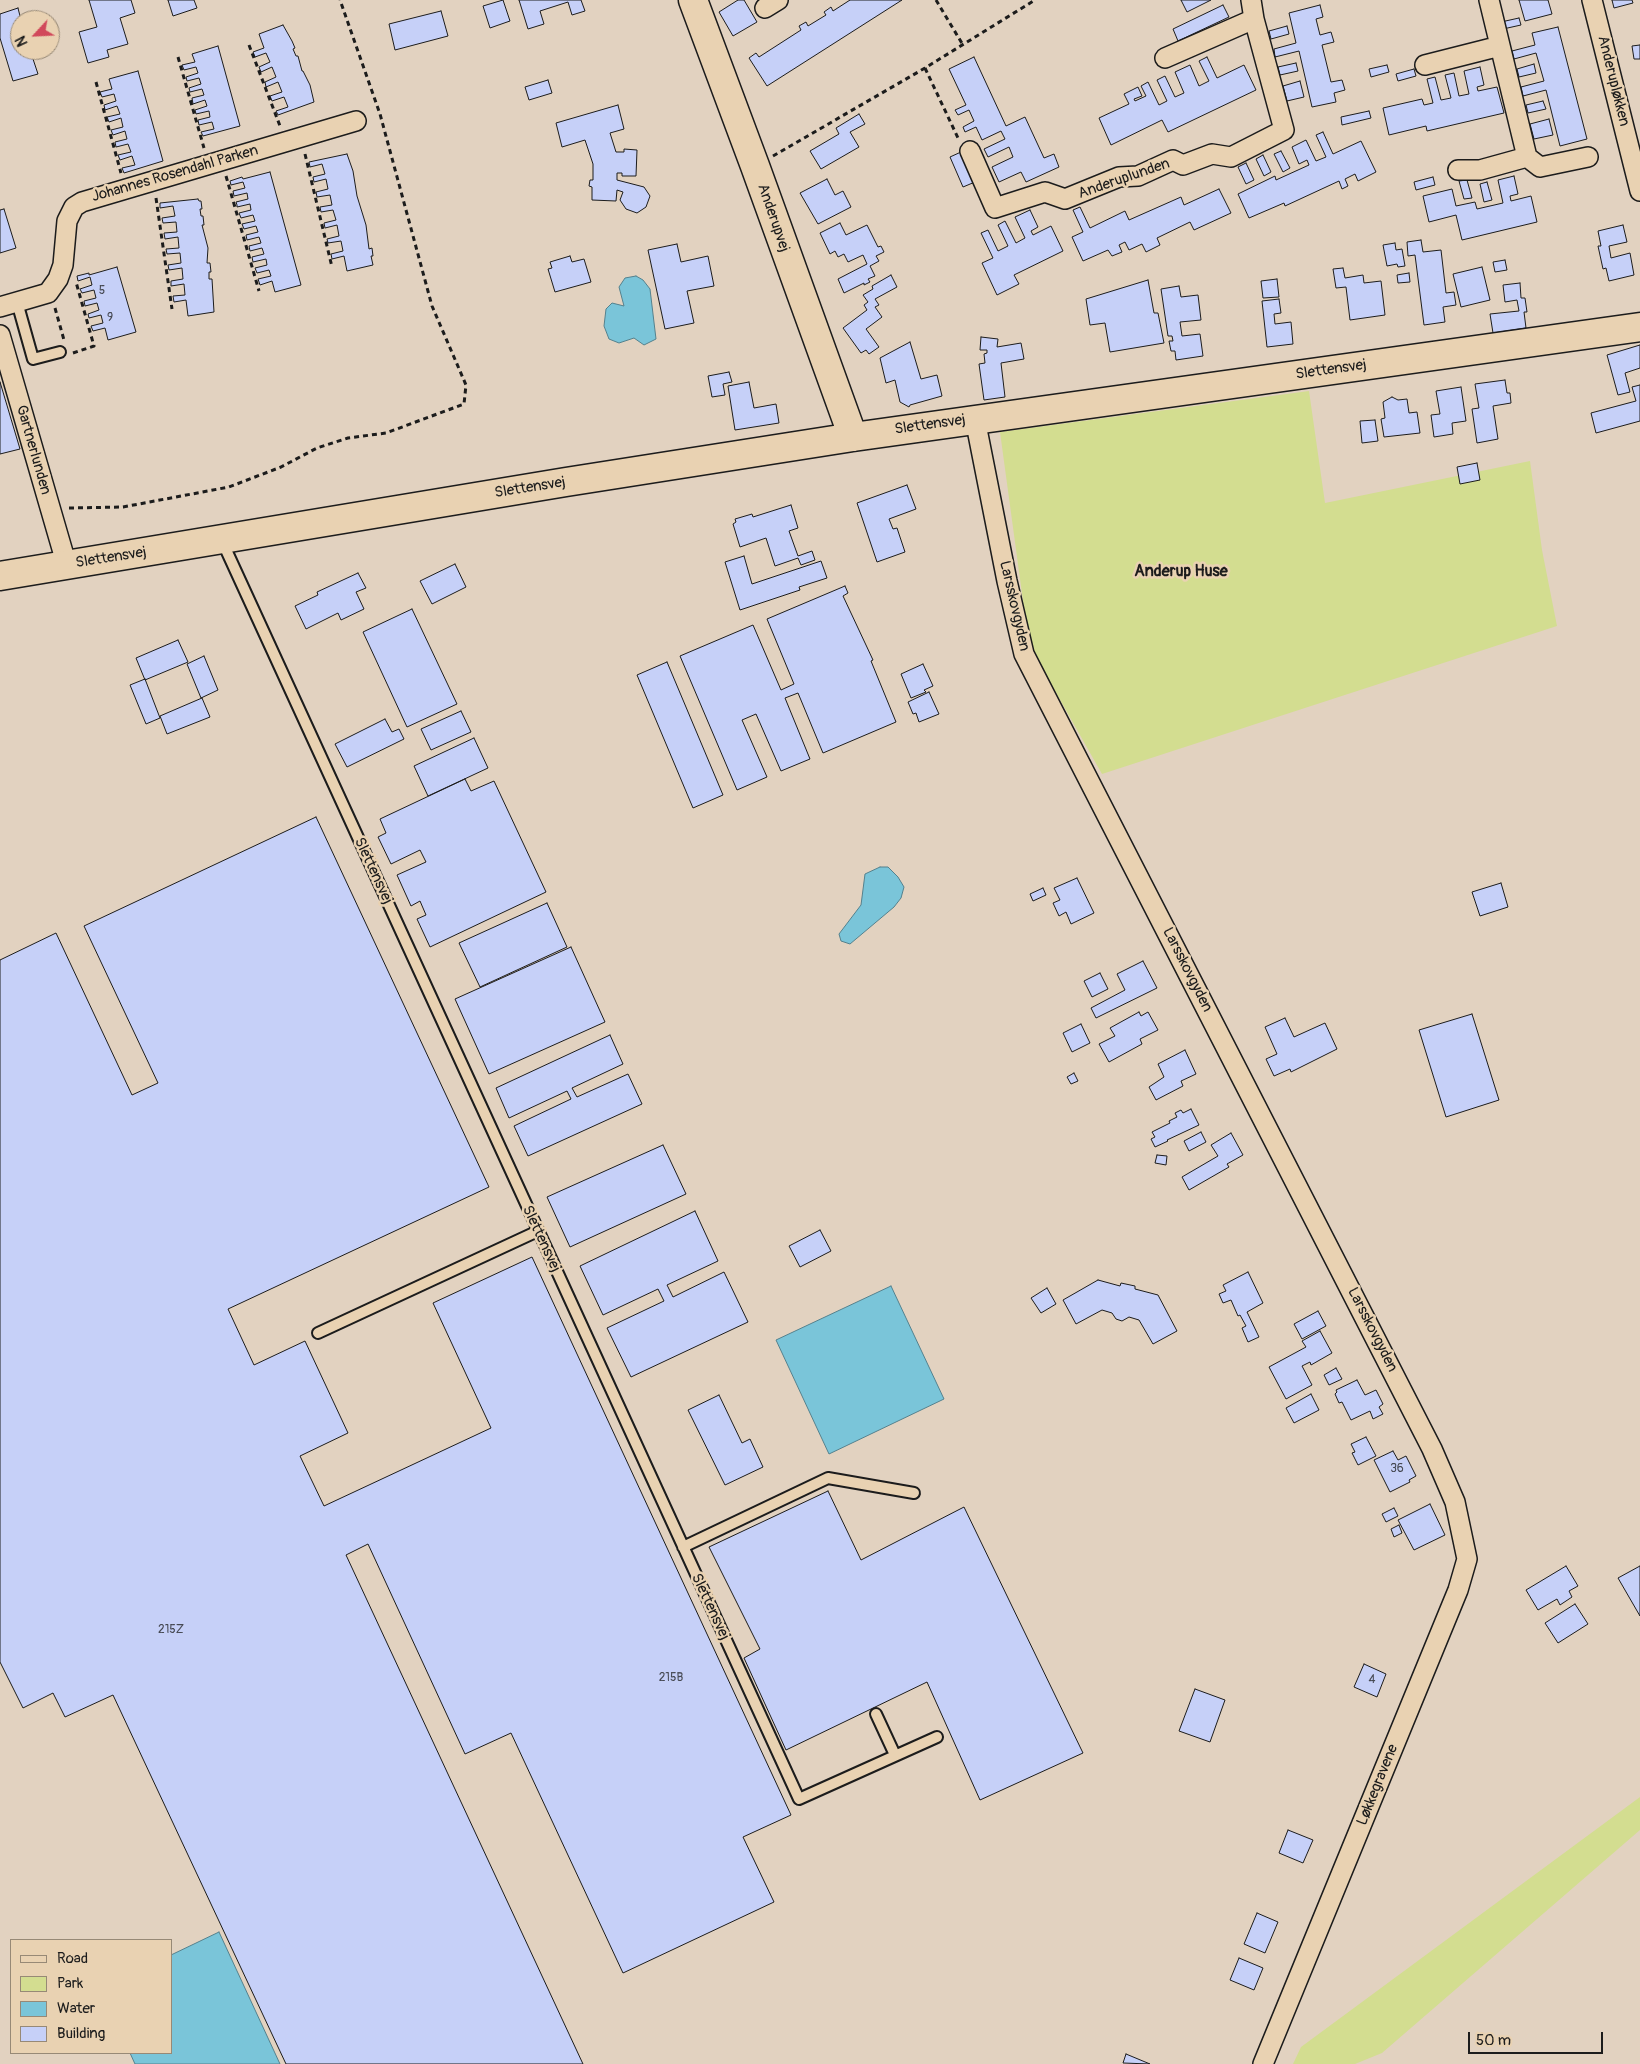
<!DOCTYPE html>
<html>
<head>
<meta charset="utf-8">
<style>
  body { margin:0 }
  #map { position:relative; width:1640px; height:2064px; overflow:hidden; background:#e2d2c0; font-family:Pangolin,sans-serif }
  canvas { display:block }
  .legend { position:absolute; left:10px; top:1939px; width:162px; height:115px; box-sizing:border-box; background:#e9d2b2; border:1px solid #978976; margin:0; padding:6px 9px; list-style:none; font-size:15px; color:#1c1c1c }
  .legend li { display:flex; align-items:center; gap:10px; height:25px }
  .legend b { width:25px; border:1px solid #978976 }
  .north { position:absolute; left:10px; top:10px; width:50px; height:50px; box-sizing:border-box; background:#e9d2b2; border:1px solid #978976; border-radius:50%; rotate:245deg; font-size:14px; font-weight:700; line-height:20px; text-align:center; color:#1c1c1c }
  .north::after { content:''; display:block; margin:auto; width:18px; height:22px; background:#d1495b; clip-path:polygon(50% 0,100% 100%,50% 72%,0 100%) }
  .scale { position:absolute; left:1468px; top:2032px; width:135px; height:22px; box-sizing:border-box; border:2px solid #1c1c1c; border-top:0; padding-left:6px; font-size:15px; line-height:18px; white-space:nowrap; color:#1c1c1c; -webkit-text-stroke:4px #e9d2b2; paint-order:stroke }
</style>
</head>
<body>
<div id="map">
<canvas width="1640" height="2064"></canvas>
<ul class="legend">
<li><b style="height:6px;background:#e9d2b2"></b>Road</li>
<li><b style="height:14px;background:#d3dd90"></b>Park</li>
<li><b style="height:14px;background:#7ac5d9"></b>Water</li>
<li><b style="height:14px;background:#c6d0f8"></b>Building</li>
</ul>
<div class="north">N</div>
<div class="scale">50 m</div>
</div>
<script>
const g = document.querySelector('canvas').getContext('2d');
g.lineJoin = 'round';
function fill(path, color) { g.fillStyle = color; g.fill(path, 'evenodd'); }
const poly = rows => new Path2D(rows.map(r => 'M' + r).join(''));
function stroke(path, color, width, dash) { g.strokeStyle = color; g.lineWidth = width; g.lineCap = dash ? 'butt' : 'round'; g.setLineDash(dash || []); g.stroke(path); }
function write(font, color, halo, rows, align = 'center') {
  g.font = font + ' Pangolin,sans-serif'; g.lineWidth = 5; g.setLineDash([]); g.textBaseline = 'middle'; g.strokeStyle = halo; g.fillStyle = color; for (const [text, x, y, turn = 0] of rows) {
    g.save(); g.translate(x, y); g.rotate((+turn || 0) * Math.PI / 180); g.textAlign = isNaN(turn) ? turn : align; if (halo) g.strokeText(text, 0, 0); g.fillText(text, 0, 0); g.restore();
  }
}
fill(poly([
  [1309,391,1325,503,1530,461,1542,550,1557,626,1102,774,1029,645,1000,432],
  [1640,1797,1640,1830,1382,2053,1355,2064,1293,2064,1301,2047]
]), '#d3dd90');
const water = poly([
  [636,276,643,280,650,289,656,339,644,345,634,338,619,343,609,339,604,326,606,309,612,303,624,306,619,287,625,278,636,276],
  [880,867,888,867,898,877,904,887,901,898,894,907,850,944,841,941,839,934,861,905,865,874,880,867],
  [891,1286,944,1399,829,1454,776,1340,891,1286],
  [219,1932,280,2064,135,2064,130,2053,171,2053,171,1955,219,1932]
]);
fill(water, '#7ac5d9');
stroke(water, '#54818d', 1);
const building = poly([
  [89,0,131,0,135,13,120,18,128,44,107,50,109,57,88,63,79,32,97,27,89,0],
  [168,0,194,0,197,8,173,16,168,0],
  [503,0,510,21,490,28,483,6,503,0],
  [519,0,581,0,585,11,572,15,568,2,540,11,544,24,528,29,519,0],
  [738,0,744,0,757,22,733,36,719,12,738,0],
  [850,0,902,0,767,86,749,58,756,53,759,57,801,30,799,26,806,22,808,26,826,15,824,12,831,7,833,11,850,0],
  [1181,0,1211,0,1187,12,1181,0],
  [1519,0,1548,0,1552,14,1525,21,1519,0],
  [1612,0,1632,0,1633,3,1614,8,1612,0],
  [1223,5,1229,17,1178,41,1173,29,1223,5],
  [1320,5,1323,17,1316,19,1320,35,1331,32,1334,42,1322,45,1331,82,1342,80,1345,90,1334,93,1336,102,1312,107,1299,51,1275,57,1274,49,1296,43,1289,13,1320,5],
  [18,8,21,20,20,50,36,50,37,54,32,56,38,74,13,81,0,38,0,14,18,8],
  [441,11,448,36,395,50,389,24,441,11],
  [1519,18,1521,25,1503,29,1501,22,1519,18],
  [283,25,292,41,295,48,293,49,296,56,298,56,302,71,303,71,310,85,314,102,278,115,276,111,288,107,284,97,272,101,270,96,282,92,278,82,266,87,265,82,276,77,272,67,261,72,259,67,270,62,266,53,255,57,253,52,264,48,259,34,283,25],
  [1287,26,1289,34,1271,39,1269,31,1287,26],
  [1558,27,1587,139,1560,146,1546,90,1523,96,1521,87,1544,81,1536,53,1514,59,1512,51,1535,45,1532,33,1558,27],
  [1640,45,1640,59,1634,59,1632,46,1640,45],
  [218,46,240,126,203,136,201,132,214,129,212,122,199,125,198,120,210,117,209,111,196,114,195,110,207,106,205,100,193,104,192,98,204,95,202,89,190,92,189,88,201,84,199,78,187,81,186,77,198,73,196,67,184,70,182,65,195,62,192,54,218,46],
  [974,57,1006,126,1025,117,1044,158,1054,154,1059,167,1026,182,1021,172,999,182,992,167,1013,157,1009,147,988,157,984,149,1005,139,1001,131,982,140,976,127,965,132,963,127,974,121,969,110,958,115,955,110,966,105,949,69,974,57],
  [1207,57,1217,78,1244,65,1256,90,1168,132,1162,120,1111,145,1099,118,1129,104,1124,94,1138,87,1142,96,1134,99,1135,101,1146,96,1141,86,1148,82,1159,105,1167,101,1157,80,1165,76,1175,97,1184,93,1175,72,1190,65,1199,86,1209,81,1199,61,1207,57],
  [1296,63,1298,71,1280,75,1278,67,1296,63],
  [1534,64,1536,73,1519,77,1517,69,1534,64],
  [1387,65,1389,72,1371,77,1369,69,1387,65],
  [1480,67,1484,85,1477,87,1478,91,1497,87,1504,113,1427,131,1426,126,1389,135,1383,108,1422,99,1424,105,1433,103,1427,79,1435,77,1441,100,1451,98,1445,75,1454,73,1459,96,1469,94,1464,71,1480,67],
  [1414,69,1416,76,1398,81,1396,74,1414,69],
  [138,71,163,161,124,173,122,168,135,165,132,156,120,160,118,155,131,152,128,144,116,147,115,142,127,139,125,131,113,135,111,130,123,127,121,118,109,122,107,117,120,114,117,106,105,110,104,105,116,101,114,94,102,97,100,92,112,89,109,79,138,71],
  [548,80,552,93,529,100,525,87,548,80],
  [1300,81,1304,97,1287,101,1283,86,1300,81],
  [1543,101,1546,109,1528,113,1526,105,1543,101],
  [618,105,624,129,610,133,616,152,624,152,624,149,637,150,636,176,622,176,622,173,617,173,617,180,644,187,650,196,646,207,637,213,626,209,620,200,623,192,617,190,616,201,592,200,592,187,589,186,590,180,593,180,593,164,585,140,562,147,556,123,618,105],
  [1369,111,1371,118,1342,125,1341,117,1369,111],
  [859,114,865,124,850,132,859,147,821,169,810,151,839,134,836,128,859,114],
  [1549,119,1553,135,1534,139,1530,124,1549,119],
  [1323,132,1333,154,1361,141,1376,172,1358,181,1355,174,1345,179,1348,186,1342,189,1339,181,1285,206,1284,203,1249,218,1238,194,1275,176,1276,180,1309,165,1307,160,1299,164,1292,147,1306,140,1316,161,1326,157,1316,135,1323,132],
  [1281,151,1290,168,1283,172,1274,154,1281,151],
  [961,152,975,182,963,187,950,157,961,152],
  [347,154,353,171,357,196,366,225,369,249,372,248,373,256,371,256,373,265,347,271,344,256,332,259,331,254,343,251,341,241,328,243,327,239,339,236,337,225,325,228,324,223,336,220,333,210,321,212,320,207,332,205,330,195,317,197,316,192,328,189,326,179,314,182,313,177,325,174,322,164,310,167,309,162,347,154],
  [1263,155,1271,172,1264,176,1256,159,1263,155],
  [1246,163,1254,180,1246,184,1238,167,1246,163],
  [270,172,301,285,275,292,272,281,260,285,258,279,271,276,269,270,257,273,255,268,267,265,266,259,253,262,252,257,264,254,262,248,250,251,249,246,261,243,259,237,247,240,246,235,258,232,256,226,244,229,242,224,255,221,253,215,241,218,239,213,251,210,250,204,237,207,237,205,236,202,248,199,247,193,234,196,233,191,245,188,243,182,231,185,230,181,242,177,243,179,270,172],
  [1514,176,1518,194,1510,196,1511,201,1531,196,1537,222,1462,240,1456,215,1429,222,1423,196,1452,189,1456,206,1475,202,1477,209,1503,203,1498,180,1514,176],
  [1433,177,1435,185,1416,190,1414,182,1433,177],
  [827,179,835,195,843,191,851,207,818,224,800,193,827,179],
  [1467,180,1472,198,1464,199,1459,181,1467,180],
  [1487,182,1492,200,1484,202,1480,184,1487,182],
  [1219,189,1231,213,1194,230,1190,222,1157,238,1160,245,1146,252,1142,244,1129,250,1125,242,1119,245,1122,252,1112,256,1108,250,1083,261,1072,237,1083,232,1073,210,1080,207,1090,228,1125,211,1129,220,1181,197,1184,205,1219,189],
  [198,199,199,201,201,201,202,209,200,209,201,216,203,216,204,225,202,225,208,248,207,263,210,263,211,272,209,272,209,279,212,279,214,312,188,316,186,300,174,302,173,296,185,295,184,284,171,286,171,281,183,279,182,268,169,270,168,265,181,263,180,253,167,254,166,249,179,248,178,237,165,239,164,233,177,232,176,222,163,223,162,218,175,216,173,206,160,208,160,203,198,199],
  [4,209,16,248,0,253,0,210,4,209],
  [1030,210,1038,227,1031,231,1033,235,1051,226,1063,251,1014,275,1019,284,997,295,982,263,993,258,981,233,988,230,998,251,1008,246,998,225,1005,221,1016,243,1025,238,1015,217,1030,210],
  [840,223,846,235,867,225,878,247,881,246,884,252,876,256,879,261,870,266,875,276,868,279,870,282,864,285,864,283,844,293,838,279,867,264,863,255,848,262,844,254,838,257,835,251,830,254,820,233,840,223],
  [1623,225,1627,242,1609,246,1611,258,1630,253,1634,275,1609,281,1606,268,1603,269,1598,246,1601,246,1598,231,1623,225],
  [1421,240,1423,252,1441,250,1446,293,1454,292,1456,305,1443,307,1445,322,1424,325,1415,255,1408,256,1407,242,1421,240],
  [1395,243,1396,250,1402,249,1405,266,1398,267,1397,264,1387,266,1383,245,1395,243],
  [677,244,681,262,708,256,714,286,687,291,694,323,665,329,648,250,677,244],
  [570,256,572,262,584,259,591,282,555,292,548,269,552,268,550,262,570,256],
  [1505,260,1507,270,1495,272,1493,262,1505,260],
  [117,267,136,332,108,340,105,328,93,331,91,326,103,323,101,315,89,318,88,314,99,310,97,303,85,306,84,301,96,298,94,290,82,293,80,289,92,285,90,277,78,281,77,276,89,273,89,275,117,267],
  [1482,267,1490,300,1461,307,1453,274,1482,267],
  [1343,268,1345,278,1363,275,1364,283,1381,281,1385,315,1350,320,1346,287,1336,288,1333,269,1343,268],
  [1409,273,1410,282,1398,283,1397,275,1409,273],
  [891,275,897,287,875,299,879,305,875,307,882,317,866,329,879,347,869,354,866,350,861,353,843,328,867,310,864,305,868,302,863,295,873,289,872,286,891,275],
  [1277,279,1279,297,1263,298,1261,281,1277,279],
  [1148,280,1154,313,1158,313,1164,343,1110,352,1105,323,1090,325,1086,299,1148,280],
  [1520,283,1521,298,1525,298,1527,312,1524,312,1526,328,1493,333,1490,314,1519,311,1517,300,1505,302,1503,285,1520,283],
  [1179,286,1181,297,1198,295,1201,320,1180,322,1182,336,1200,334,1203,356,1176,360,1175,351,1171,351,1169,341,1173,341,1172,336,1168,336,1161,289,1179,286],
  [1279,299,1281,313,1274,314,1275,324,1291,322,1293,344,1267,347,1262,301,1279,299],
  [981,337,998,339,997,347,1021,343,1024,359,1001,363,1005,397,984,400,979,364,985,363,984,354,987,353,987,350,980,350,981,337],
  [910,342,921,379,937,375,942,396,910,405,909,407,900,402,895,380,886,383,880,358,910,342],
  [1640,345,1640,368,1625,373,1630,392,1618,395,1607,355,1640,345],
  [729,372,732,382,723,384,725,395,712,397,708,376,729,372],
  [1505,380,1507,393,1510,393,1511,403,1493,406,1498,439,1477,443,1472,409,1479,408,1475,384,1505,380],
  [0,382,20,449,0,454,0,382],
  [749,382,754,408,776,404,779,423,735,430,728,386,749,382],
  [1640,385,1640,421,1596,433,1591,413,1636,401,1632,387,1640,385],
  [1461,387,1466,421,1452,423,1453,434,1434,437,1431,415,1440,414,1436,391,1461,387],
  [1392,397,1398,400,1407,399,1409,413,1417,412,1420,433,1384,437,1381,419,1385,418,1383,402,1392,397],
  [1375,420,1378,441,1362,443,1360,421,1375,420],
  [1477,463,1480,480,1460,484,1457,467,1477,463],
  [907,485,916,509,889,519,893,529,897,528,905,552,877,562,857,503,907,485],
  [791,505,798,528,789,531,798,556,812,551,815,560,801,565,798,558,775,566,766,538,740,547,733,524,736,522,735,519,752,514,753,517,791,505],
  [744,556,752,584,821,561,827,578,799,587,800,590,740,610,725,562,744,556],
  [455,564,466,587,432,604,420,581,455,564],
  [358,573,366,588,356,592,364,609,341,620,338,613,306,629,295,606,318,595,317,592,358,573],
  [845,586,848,593,843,596,873,660,871,661,896,722,823,753,798,693,785,698,810,759,781,771,756,714,742,720,767,777,737,790,680,656,753,625,781,690,794,684,767,619,845,586],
  [412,609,457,704,407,727,363,632,412,609],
  [178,640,188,662,145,680,136,658,178,640],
  [204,656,218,690,201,698,187,664,204,656],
  [667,662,723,795,693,808,637,675,667,662],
  [923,664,933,686,924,690,926,692,911,698,901,674,923,664],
  [145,679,160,718,146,724,130,685,145,679],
  [929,692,939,714,919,722,916,713,913,714,908,702,929,692],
  [202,698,210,717,167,734,160,716,202,698],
  [461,711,471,732,431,750,421,729,461,711],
  [385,719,392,732,399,729,404,739,347,767,335,744,385,719],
  [474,738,488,768,428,796,414,766,474,738],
  [465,779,471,791,494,781,546,892,430,947,417,919,426,915,420,901,411,906,397,875,426,862,420,850,391,864,378,837,386,833,380,819,465,779],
  [316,817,489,1187,228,1309,254,1365,305,1341,348,1433,300,1456,324,1506,491,1428,433,1303,532,1257,791,1815,743,1837,774,1902,623,1973,511,1733,465,1754,368,1544,346,1555,583,2064,286,2064,113,1695,65,1717,53,1693,23,1708,0,1662,0,960,56,933,132,1095,158,1083,84,926,316,817],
  [1077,878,1094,913,1071,924,1066,912,1059,916,1053,903,1060,900,1054,888,1077,878],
  [1501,883,1508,907,1480,916,1472,892,1501,883],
  [1043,888,1046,895,1033,901,1030,894,1043,888],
  [547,903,567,947,480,987,459,943,547,903],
  [571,947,605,1022,489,1074,455,999,571,947],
  [1143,961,1157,988,1096,1018,1091,1008,1125,990,1117,974,1143,961],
  [1100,973,1108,989,1092,997,1084,981,1100,973],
  [1139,1012,1141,1016,1148,1012,1158,1030,1140,1039,1142,1044,1109,1062,1099,1044,1115,1036,1110,1028,1139,1012],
  [1472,1014,1499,1100,1446,1117,1419,1030,1472,1014],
  [1285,1018,1294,1037,1325,1023,1337,1049,1291,1072,1290,1069,1274,1076,1266,1059,1277,1054,1265,1027,1285,1018],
  [1081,1024,1090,1043,1072,1052,1063,1033,1081,1024],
  [610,1035,623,1064,572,1088,577,1097,628,1074,642,1104,528,1156,514,1126,571,1099,567,1091,509,1118,496,1088,610,1035],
  [1185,1050,1196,1074,1181,1081,1183,1086,1156,1100,1149,1087,1164,1077,1158,1064,1185,1050],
  [1074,1073,1078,1081,1071,1084,1067,1077,1074,1073],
  [1191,1109,1199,1125,1167,1140,1168,1141,1155,1147,1151,1139,1155,1137,1152,1132,1170,1123,1169,1121,1177,1117,1175,1113,1181,1110,1183,1113,1191,1109],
  [1201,1132,1206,1142,1189,1151,1184,1141,1201,1132],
  [1231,1133,1243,1155,1227,1164,1229,1167,1189,1190,1182,1177,1218,1156,1211,1145,1231,1133],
  [663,1145,686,1194,570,1247,547,1197,663,1145],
  [1157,1155,1167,1156,1166,1165,1155,1163,1157,1155],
  [695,1211,718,1261,667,1285,673,1297,724,1272,748,1322,631,1377,607,1328,664,1301,658,1289,603,1315,580,1266,695,1211],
  [820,1230,831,1251,800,1267,789,1246,820,1230],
  [1248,1272,1263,1303,1247,1312,1259,1337,1248,1342,1242,1328,1246,1326,1240,1315,1238,1316,1231,1300,1223,1303,1219,1294,1226,1291,1223,1285,1248,1272],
  [1098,1280,1120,1286,1121,1283,1135,1286,1135,1289,1158,1295,1177,1331,1153,1344,1139,1320,1129,1317,1122,1321,1116,1319,1112,1313,1102,1310,1076,1324,1063,1300,1098,1280],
  [1047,1288,1056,1304,1041,1313,1031,1298,1047,1288],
  [1318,1311,1326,1326,1302,1339,1294,1324,1318,1311],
  [1320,1331,1332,1353,1311,1365,1310,1362,1302,1366,1312,1385,1286,1399,1269,1367,1306,1347,1302,1341,1320,1331],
  [1336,1368,1342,1379,1329,1385,1324,1375,1336,1368],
  [1357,1380,1365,1395,1376,1390,1383,1404,1379,1407,1383,1414,1373,1419,1370,1411,1351,1420,1342,1402,1339,1403,1335,1394,1337,1392,1336,1390,1357,1380],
  [1311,1394,1319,1410,1294,1423,1286,1408,1311,1394],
  [719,1395,742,1443,750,1439,763,1467,725,1485,688,1410,719,1395],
  [1366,1437,1376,1456,1358,1465,1352,1453,1355,1452,1351,1444,1366,1437],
  [1393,1451,1398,1460,1406,1456,1416,1476,1409,1480,1410,1482,1390,1492,1374,1460,1393,1451],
  [828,1491,861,1560,964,1507,1083,1753,980,1800,927,1682,786,1750,744,1658,760,1649,709,1547,828,1491],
  [1430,1504,1445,1535,1414,1550,1398,1520,1430,1504],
  [1394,1508,1398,1516,1386,1522,1382,1514,1394,1508],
  [1399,1525,1402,1533,1394,1537,1391,1529,1399,1525],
  [1566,1566,1578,1586,1569,1591,1572,1597,1560,1605,1557,1599,1538,1610,1526,1590,1566,1566],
  [1640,1566,1640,1616,1618,1578,1640,1566],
  [1575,1604,1588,1624,1558,1643,1545,1623,1575,1604],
  [1364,1664,1386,1674,1377,1697,1354,1687,1364,1664],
  [1195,1689,1225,1700,1210,1742,1179,1731,1195,1689],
  [1288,1830,1313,1840,1303,1863,1279,1853,1288,1830],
  [1257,1913,1278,1922,1265,1953,1244,1944,1257,1913],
  [1239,1958,1263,1968,1254,1990,1230,1980,1239,1958],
  [1126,2054,1150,2064,1123,2063,1126,2054]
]);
fill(building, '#c6d0f8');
stroke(building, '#1c1c1c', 1);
const lane = poly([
  [17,302,33,359,60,352],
  [222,541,799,1799,937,1737],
  [318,1333,538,1231],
  [683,1547,828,1478,914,1493],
  [876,1714,895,1755]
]);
const street = poly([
  [1592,0,1640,191],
  [765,8,778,0],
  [1165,58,1254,19],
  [1425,65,1500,46],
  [970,151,995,208,1045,192,1065,199,1119,177,1138,176,1173,160,1183,165,1212,154,1231,157,1284,130,1254,19,1251,0],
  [1527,157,1540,167,1588,157],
  [1458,170,1480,170,1527,157,1489,0],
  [0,307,48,293,58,279,63,265,67,221,74,207,82,202,356,121],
  [0,335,67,566],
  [975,419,1007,581,1024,654,1432,1449,1455,1502,1467,1559,1458,1590,1263,2064]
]);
const secondary = poly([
  [693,0,755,166,853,437],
  [0,576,566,482,853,437,1640,327]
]);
stroke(lane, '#1c1c1c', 14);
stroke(street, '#1c1c1c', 22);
stroke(secondary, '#1c1c1c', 31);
stroke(poly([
  [936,0,963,45],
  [249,45,280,126],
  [178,57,204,148],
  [925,68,958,138],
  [96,82,121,173],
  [305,154,332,267],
  [773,156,925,68,1035,0],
  [226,176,259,291],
  [156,198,172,309],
  [55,308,64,340],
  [73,353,94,346,76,282],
  [69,508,123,507,229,487,281,467,317,448,348,438,386,433,464,404,466,385,432,306,380,114,340,0]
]), '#1c1c1c', 3, [5, 4]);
stroke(lane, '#e9d2b2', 10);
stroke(street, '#e9d2b2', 19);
stroke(secondary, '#e9d2b2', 28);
write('12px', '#464953', null, [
  ["5",102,291],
  ["9",110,318],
  ["36",1397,1469],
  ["215Z",171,1630],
  ["215B",671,1678],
  ["4",1372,1680]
]);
write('15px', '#1c1c1c', '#e9d2b2', [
  ["Anderupløkken",1613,81,76],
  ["Johannes Rosendahl Parken",175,174,-16],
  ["Anderuplunden",1124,179,-19],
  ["Anderupvej",773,218,71],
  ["Slettensvej",1331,370,-8],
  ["Slettensvej",930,425,-8],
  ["Gartnerlunden",33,450,74],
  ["Slettensvej",530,488,-9],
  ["Slettensvej",111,558,-9],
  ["Larsskovgyden",1014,606,77],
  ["Slettensvej",373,871,65],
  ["Larsskovgyden",1187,970,63],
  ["Slettensvej",541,1239,65],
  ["Larsskovgyden",1372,1330,63],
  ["Slettensvej",710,1607,65],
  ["Løkkegravene",1378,1785,-68]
]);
write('bold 16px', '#1c1c1c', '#e9d2b2', [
  ["Anderup Huse",1181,572]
]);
</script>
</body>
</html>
